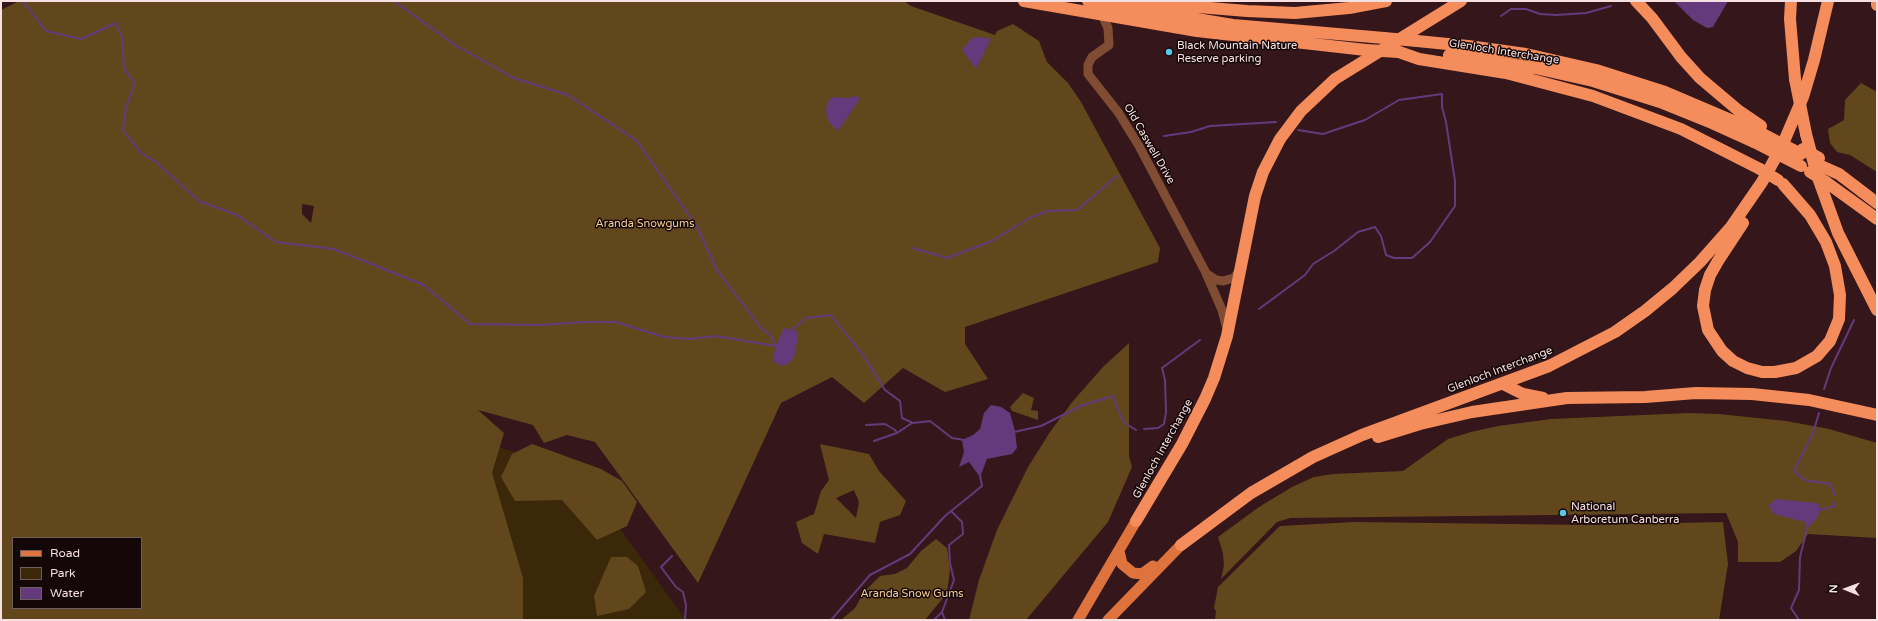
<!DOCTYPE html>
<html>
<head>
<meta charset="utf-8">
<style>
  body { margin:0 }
  #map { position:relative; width:1878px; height:621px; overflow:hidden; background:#35161a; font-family:"Varela Round",sans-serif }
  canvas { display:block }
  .frame { position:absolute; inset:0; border:2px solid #f6e0e1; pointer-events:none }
  .legend { position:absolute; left:12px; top:537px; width:130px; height:72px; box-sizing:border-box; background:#140708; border:1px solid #6e5e5f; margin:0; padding:5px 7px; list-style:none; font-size:12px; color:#f6e0e1 }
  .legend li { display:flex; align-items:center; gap:8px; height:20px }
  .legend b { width:20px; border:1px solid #6e5e5f }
  .north { position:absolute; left:1826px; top:569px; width:40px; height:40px; -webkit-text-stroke:3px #140708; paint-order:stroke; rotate:271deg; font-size:11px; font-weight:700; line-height:16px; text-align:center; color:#f6e0e1 }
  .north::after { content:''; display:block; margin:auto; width:14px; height:18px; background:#f6e0e1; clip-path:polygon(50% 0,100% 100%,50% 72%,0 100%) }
</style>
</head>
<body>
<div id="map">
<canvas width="1878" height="621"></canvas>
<div class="frame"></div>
<ul class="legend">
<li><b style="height:5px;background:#de733d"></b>Road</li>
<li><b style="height:11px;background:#3a2808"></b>Park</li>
<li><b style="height:11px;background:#643a7d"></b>Water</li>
</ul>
<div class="north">N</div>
</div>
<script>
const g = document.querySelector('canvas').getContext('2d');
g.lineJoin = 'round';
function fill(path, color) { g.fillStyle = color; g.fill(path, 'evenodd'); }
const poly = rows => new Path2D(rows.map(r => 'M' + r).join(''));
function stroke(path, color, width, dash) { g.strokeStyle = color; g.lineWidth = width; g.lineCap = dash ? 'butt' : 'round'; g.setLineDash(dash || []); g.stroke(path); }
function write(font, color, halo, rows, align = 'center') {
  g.font = font + ' "Varela Round",sans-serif'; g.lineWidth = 3; g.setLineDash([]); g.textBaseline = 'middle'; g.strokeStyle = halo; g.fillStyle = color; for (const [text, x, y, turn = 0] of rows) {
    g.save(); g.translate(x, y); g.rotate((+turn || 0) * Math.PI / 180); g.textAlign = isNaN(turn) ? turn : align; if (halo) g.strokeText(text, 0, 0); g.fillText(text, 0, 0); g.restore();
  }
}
fill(poly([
  [482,443,577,469,686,620,522,620]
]), '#3a2808');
fill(poly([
  [19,1,904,1,911,6,995,35,997,31,1013,24,1039,41,1047,62,1068,83,1081,102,1160,248,1158,262,965,327,965,344,988,379,945,392,903,368,864,403,832,377,781,403,698,583,595,442,567,435,544,443,533,425,478,410,504,433,492,473,523,578,523,620,1,620,1,10],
  [302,204,314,206,311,223,302,214],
  [13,538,141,538,141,608,13,608],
  [1861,83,1877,92,1877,172,1850,155,1837,152,1830,143,1828,129,1844,120,1845,100],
  [1129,343,1129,456,1132,467,1108,522,1026,620,969,620,979,580,997,530,1028,467,1050,432,1073,401,1103,367],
  [1023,393,1034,398,1031,410,1038,411,1038,420,1012,411,1010,407],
  [1689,413,1719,414,1786,421,1829,429,1877,443,1877,538,1808,534,1796,551,1780,562,1738,562,1738,542,1726,513,1290,518,1277,522,1221,579,1224,566,1223,553,1218,537,1259,507,1292,487,1314,477,1333,474,1403,471,1448,439,1471,432,1498,426,1551,419],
  [532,444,601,469,622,481,637,502,627,526,597,540,562,500,515,501,501,477,512,454],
  [820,444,869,454,879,471,906,501,900,515,880,522,875,543,824,534,818,554,802,543,796,522,814,514,821,491,829,480],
  [854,490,859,502,856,518,836,498],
  [1354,522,1589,525,1723,522,1728,564,1719,620,1215,620,1216,611,1214,608,1218,587,1280,526],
  [936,539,947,548,950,570,947,593,925,620,841,620,855,608,864,592,880,576,895,574,907,568,921,551],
  [611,557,627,557,638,566,646,592,629,609,597,616,594,596]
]), '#62471c');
fill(poly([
  [1674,1,1728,1,1713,27,1707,28,1693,20],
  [980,37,991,39,976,69,962,50,972,38],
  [858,96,859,100,838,131,829,122,826,112,827,103,832,97,846,98],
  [784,328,797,331,798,336,794,357,789,363,783,366,774,362,774,354,776,346],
  [991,405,1001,407,1010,413,1015,431,1017,448,1012,454,987,459,980,477,969,462,959,467,964,452,962,440,973,435,980,429,984,413],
  [1776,499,1815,503,1819,504,1820,510,1817,518,1807,529,1805,522,1774,514,1770,508,1770,504]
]), '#643a7d');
stroke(poly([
  [23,1,46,31,81,39,116,23,122,38,124,68,135,84,126,107,123,130,141,153,156,162,199,201,237,215,276,242,334,249,424,285,470,324,542,325,583,322,616,322,664,337,690,339,716,336,776,346],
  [394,1,455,45,514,78,568,95,637,141,697,227,717,270,762,329,770,334,776,346],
  [1501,16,1511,9,1526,9,1540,14,1556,15,1586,13,1611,6],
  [1164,136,1191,132,1210,126,1276,122],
  [913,248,947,258,992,241,1030,218,1047,211,1077,210,1117,176],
  [1259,309,1305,275,1313,264,1334,251,1358,232,1375,227,1381,236,1386,255,1394,258,1412,258,1430,242,1455,206,1455,181,1446,122,1442,107,1442,94,1399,100,1365,120,1323,134,1298,130],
  [793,329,806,318,831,315,863,355,885,390,900,401,902,418,913,423,930,421,952,438,964,440],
  [1824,389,1831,368,1854,320],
  [1819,413,1813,433,1794,471,1805,480,1830,484,1835,495],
  [866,425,885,424,895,430,897,433],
  [1144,429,1158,428,1164,424,1166,412,1165,380,1162,368,1200,340],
  [1014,432,1041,426,1083,405,1113,396,1122,419,1126,424,1136,430],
  [874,441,897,433,912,423],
  [1820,510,1835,506,1835,502],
  [672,556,661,567,676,587,683,592,686,605,685,620],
  [831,620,870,575,910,554,945,516,982,486,980,475],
  [934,620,942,612],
  [945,620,942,612,954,580,950,563,949,545,963,534,962,522,951,511],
  [1799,620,1791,608,1799,590,1800,557,1807,529]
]), '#643a7d', 2);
stroke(poly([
  [1102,15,1108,28,1109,45,1092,57,1088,65,1088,74,1118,112,1139,146,1205,271,1222,310,1227,329],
  [1207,274,1216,280,1223,281,1234,278,1240,270]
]), '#804c34', 9);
stroke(poly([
  [1119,551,1122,564,1133,573,1142,574,1153,566],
  [1078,620,1136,521],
  [1108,620,1181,545]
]), '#de733d', 11);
stroke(poly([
  [1024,1,1197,31,1366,50],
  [1088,1,1233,25,1384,38],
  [1636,1,1652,18,1681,57,1700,78,1739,111,1761,126],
  [1791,1,1790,19,1795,79],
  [1877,1,1877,5],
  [1137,2,1247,11,1295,13,1349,8,1386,1],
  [1417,41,1468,46,1526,54,1596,70,1665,92,1759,132],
  [1399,52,1419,59,1506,73,1593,96,1681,129,1760,169],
  [1449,55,1535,68,1593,81,1660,102,1712,123,1754,142],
  [1806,134,1817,175,1838,233,1877,310],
  [1821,166,1839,174,1877,203],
  [1826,182,1877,219],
  [1743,223,1718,261,1710,275,1705,290,1703,306,1708,330,1722,351,1733,361,1747,368,1762,372,1775,372,1796,368,1817,356,1830,341,1839,319,1840,295,1835,266,1826,242,1810,215,1783,184],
  [1503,384,1523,394,1543,398],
  [1378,437,1420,424,1472,412,1567,398,1645,397,1696,393,1752,394,1809,400,1877,415],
  [1136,521,1182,444,1205,399,1214,378,1227,336,1255,196,1263,172,1280,139,1301,111,1335,79,1461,1],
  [1181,545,1251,493,1313,457,1362,435,1549,366,1615,332,1645,311,1673,288,1700,262,1731,227,1762,182,1782,146,1803,97,1814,60,1828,1]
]), '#f48d5b', 12);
stroke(poly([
  [1384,38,1417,41],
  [1366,50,1399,52],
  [1795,79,1806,134],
  [1759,132,1801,154],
  [1754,142,1801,166],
  [1803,149,1819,158],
  [1760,169,1778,180],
  [1810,172,1826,182]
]), '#f48d5b', 12);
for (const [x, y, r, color] of [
  [1169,52,4,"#59c8e5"],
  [1563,513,4,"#59c8e5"]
]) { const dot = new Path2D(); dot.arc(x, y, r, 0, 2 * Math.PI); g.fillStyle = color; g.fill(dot); stroke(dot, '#140708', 1.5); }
write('11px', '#f6e0e1', '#140708', [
  ["Black Mountain Nature",1177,46],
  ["Reserve parking",1177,59],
  ["National",1571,507],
  ["Arboretum Canberra",1571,520]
], 'left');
write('11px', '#f6e0e1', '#140708', [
  ["Glenloch Interchange",1504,52,9],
  ["Old Caswell Drive",1149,144,60],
  ["Glenloch Interchange",1500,370,-21],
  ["Glenloch Interchange",1163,449,-61]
]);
write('11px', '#f5cd92', '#140708', [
  ["Aranda Snowgums",645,224],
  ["Aranda Snow Gums",912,594]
]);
</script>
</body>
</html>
